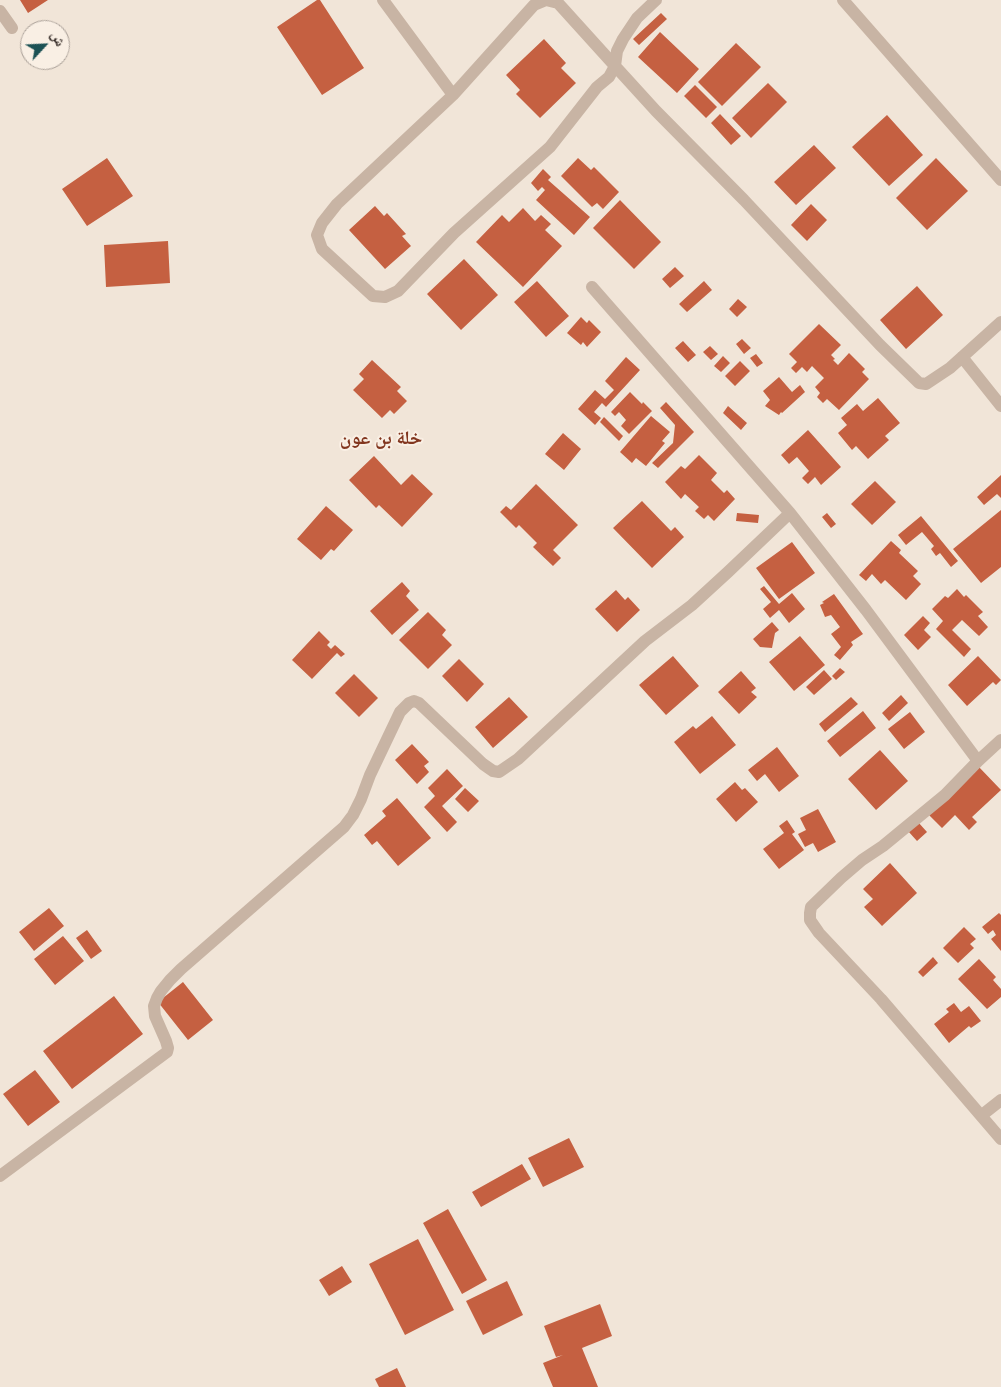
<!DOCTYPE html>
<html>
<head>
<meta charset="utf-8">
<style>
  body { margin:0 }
  #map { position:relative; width:1001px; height:1387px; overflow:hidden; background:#f1e5d8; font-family:Karla,"Noto Naskh Arabic",sans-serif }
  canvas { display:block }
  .north { position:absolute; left:20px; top:20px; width:50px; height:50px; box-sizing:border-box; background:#f9efe4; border:1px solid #aaa098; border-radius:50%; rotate:65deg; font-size:14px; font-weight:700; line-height:20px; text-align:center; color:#342a26 }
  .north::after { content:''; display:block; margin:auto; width:18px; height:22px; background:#1c5154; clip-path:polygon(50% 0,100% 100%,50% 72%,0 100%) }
</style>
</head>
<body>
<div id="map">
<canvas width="1001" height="1387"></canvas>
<div class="north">ش</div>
</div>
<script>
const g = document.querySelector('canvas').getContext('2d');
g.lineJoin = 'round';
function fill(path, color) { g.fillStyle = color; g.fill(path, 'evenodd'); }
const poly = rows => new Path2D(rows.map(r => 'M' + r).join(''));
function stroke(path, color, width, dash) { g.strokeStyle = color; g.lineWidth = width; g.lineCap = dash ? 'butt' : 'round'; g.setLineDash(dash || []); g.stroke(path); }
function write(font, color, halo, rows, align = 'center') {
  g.font = font + ' Karla,"Noto Naskh Arabic",sans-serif'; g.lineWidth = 4; g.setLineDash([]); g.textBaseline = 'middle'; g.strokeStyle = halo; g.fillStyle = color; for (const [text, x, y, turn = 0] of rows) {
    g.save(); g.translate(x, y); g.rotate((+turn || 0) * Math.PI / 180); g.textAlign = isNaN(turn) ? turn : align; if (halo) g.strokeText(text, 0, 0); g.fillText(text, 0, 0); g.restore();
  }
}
fill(poly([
  [20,0,48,0,28,13],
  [317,0,320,0,364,68,322,95,277,27],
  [661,13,667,19,639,45,633,39],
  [660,32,699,69,677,93,638,57],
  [544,39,566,63,561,68,576,83,540,118,516,94,520,90,506,75],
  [736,43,761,67,722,106,698,82],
  [768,83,787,102,751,138,732,118],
  [695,85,717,107,706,118,684,96],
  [720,114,741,136,731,145,711,123],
  [887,115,923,155,889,186,852,147],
  [814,145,836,168,796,205,774,182],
  [107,158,133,196,87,226,62,189],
  [578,158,591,170,594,167,619,192,603,209,597,203,592,207,561,176],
  [936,158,968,191,927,230,896,198],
  [543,169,551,177,548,180,590,217,574,235,536,200,545,190,542,187,538,191,531,183],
  [620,200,661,242,634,269,593,228],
  [811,204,827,220,807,241,791,225],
  [375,206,384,216,387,213,406,234,402,236,411,246,385,269,349,230],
  [523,208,535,221,541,215,551,224,545,230,562,246,523,287,476,242,502,215,509,222],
  [168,241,170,283,106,287,104,245],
  [464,259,498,295,461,330,427,294],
  [675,267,684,276,670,288,662,279],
  [537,281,569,316,546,337,514,302],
  [704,281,712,290,687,312,679,304],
  [917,286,943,315,906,349,880,320],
  [738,299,747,307,737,317,729,309],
  [581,317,587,323,589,320,601,332,587,347,583,342,581,345,567,333],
  [819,324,841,345,831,355,835,359,833,360,838,365,849,353,865,369,862,372,869,379,839,410,827,399,823,403,817,397,820,393,815,387,824,378,812,366,807,372,802,367,796,373,791,368,797,362,789,354],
  [742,339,751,348,744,354,736,344],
  [683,341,696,355,688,362,675,348],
  [710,346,718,354,711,360,703,352],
  [756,354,763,363,757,367,750,358],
  [723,356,730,363,721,372,714,366],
  [626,357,640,370,606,407,602,403,594,412,601,418,595,425,578,409,595,390,605,399,614,390,605,381],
  [372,360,401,387,397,391,407,401,394,414,390,410,382,418,353,390,364,379,359,374],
  [740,361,750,371,735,386,725,376],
  [779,377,792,392,800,385,805,392,782,413,781,412,779,415,765,406,770,400,763,391],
  [630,392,642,404,643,402,652,411,629,434,621,426,626,420,619,412,615,416,611,412],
  [878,398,900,423,885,436,889,440,868,459,856,446,852,450,838,433,847,425,841,418,857,404,863,411],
  [666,402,694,432,658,468,652,463,673,443,675,425,660,408],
  [728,406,747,423,741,430,723,413],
  [651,416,670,432,662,441,665,443,646,466,636,458,632,463,620,452],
  [604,417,623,436,619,441,600,422],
  [808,430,841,467,821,485,815,477,808,484,802,478,809,471,797,457,789,464,781,455],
  [563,433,581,449,564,470,545,454],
  [699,455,717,473,711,480,724,493,727,490,735,499,714,521,708,515,704,519,695,511,699,507,685,494,681,499,665,482,681,466,685,469],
  [374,456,401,485,412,474,433,494,402,527,379,505,376,508,349,480],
  [1001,475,1001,498,997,494,984,505,977,497],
  [875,481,896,502,872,525,851,504],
  [536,484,578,525,553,550,561,558,553,566,533,547,537,543,519,525,516,528,500,512,506,506,511,510],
  [642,501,671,531,675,527,684,537,652,568,613,528],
  [326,506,353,530,334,551,331,549,321,560,297,539],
  [1001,510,1001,567,981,583,953,549],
  [737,513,759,515,758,523,736,521],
  [827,513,836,524,831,528,822,517],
  [921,516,958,561,951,567,940,553,936,556,931,549,934,546,922,532,906,545,898,535],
  [891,541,901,550,899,553,918,571,913,576,921,584,906,600,885,580,881,584,872,574,866,581,859,575],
  [792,542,815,573,779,599,756,568],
  [402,582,410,591,406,596,419,610,392,635,370,611],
  [764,586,779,604,792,593,805,609,789,623,779,610,770,618,763,609,771,602,760,589],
  [957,589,964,597,966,595,983,612,978,616,988,627,979,636,962,620,952,630,971,649,964,657,936,629,943,621,932,609,945,596,948,598],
  [616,590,625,600,628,597,640,610,617,632,595,609],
  [834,594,863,634,851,642,853,645,840,660,834,655,841,647,831,634,840,627,831,615,825,617,820,605,824,603,822,602],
  [428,612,446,630,442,635,452,645,428,669,399,640],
  [923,616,930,623,924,630,931,637,918,650,904,635],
  [772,622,779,630,775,633,772,648,760,647,753,639],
  [319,631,330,642,327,645,331,649,335,645,345,654,341,657,337,653,312,679,292,660],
  [800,636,825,665,794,691,769,662],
  [673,656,699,686,666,715,639,685],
  [978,656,1001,680,996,685,993,682,967,706,948,685],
  [459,659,484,684,467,702,442,676],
  [840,668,845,672,836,680,832,676],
  [824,670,832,679,814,695,806,687],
  [741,671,756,688,751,692,757,697,739,714,718,692],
  [354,674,378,698,359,717,335,693],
  [901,695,908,703,889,721,882,713],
  [509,697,528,717,493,748,475,727],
  [851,697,858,704,825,732,819,724],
  [863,711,876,728,840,757,827,741],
  [910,712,925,732,904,749,888,729],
  [712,716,736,745,700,774,674,742,693,726,696,729],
  [412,744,429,762,424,766,429,772,417,784,395,760],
  [777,747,799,776,779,792,765,774,757,781,748,770],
  [880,750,908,781,876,810,848,779],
  [978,766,1001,790,972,817,977,822,969,830,955,815,942,828,929,815],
  [447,769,463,786,442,806,457,822,447,832,424,807,435,796,428,788],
  [735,782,742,790,745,788,758,802,736,822,716,799],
  [465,788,479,801,468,812,455,799],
  [397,798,431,838,398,866,377,841,372,845,364,835,386,816,382,811],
  [818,809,836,842,818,852,813,843,805,847,798,834,806,830,800,818],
  [787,820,795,832,792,834,804,850,779,869,763,849,784,833,779,826],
  [918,822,927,832,917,841,908,831],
  [890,863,917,893,882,926,864,907,873,899,863,889],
  [49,908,64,926,34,951,19,932],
  [999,913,1001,915,1001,951,991,939,996,935,993,930,988,934,982,927],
  [964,927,976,939,970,944,974,948,958,963,943,948],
  [87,930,102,951,91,959,76,938],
  [63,936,84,961,55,985,34,959],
  [933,957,938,963,923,977,918,972],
  [979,959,996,977,993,980,1001,989,1001,997,987,1009,958,979],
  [183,982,213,1020,188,1040,158,1002],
  [114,996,143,1034,72,1089,43,1051],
  [954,1003,961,1012,969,1006,981,1021,971,1028,969,1026,949,1043,934,1024,949,1012,946,1009],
  [35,1070,60,1102,28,1126,3,1094],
  [569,1138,584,1167,543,1187,528,1158],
  [522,1164,531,1179,481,1207,472,1192],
  [448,1209,487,1280,462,1294,423,1223],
  [418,1239,454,1310,405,1335,369,1264],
  [342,1266,352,1282,329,1296,319,1280],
  [507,1281,523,1315,483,1335,466,1301],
  [600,1304,612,1336,582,1348,598,1387,553,1387,543,1363,563,1355,556,1357,544,1326],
  [397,1368,406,1387,379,1387,375,1379]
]), '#c56041');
stroke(poly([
  [383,0,453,95],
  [656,0,637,18,623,39,617,51,615,66,609,77,597,87,550,147,454,233,398,291,385,297,373,296,322,249,317,235,322,223,337,204,453,95,534,5,546,0,558,3,615,66,656,111,744,200,880,345,919,383,926,384,950,368,1001,322],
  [843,0,1001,180],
  [0,11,12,28],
  [592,287,790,513,866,610,978,761],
  [962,357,1001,406],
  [1001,740,978,761,945,795,883,846,862,860,841,878,811,907,810,913,810,920,819,933,881,999,1001,1139],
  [982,1115,1001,1100],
  [0,1176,167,1052,168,1048,166,1041,155,1016,154,1006,157,998,161,991,170,980,181,969,344,827,353,815,361,799,370,775,400,712,409,703,414,701,419,703,483,764,493,771,499,772,518,759,645,641,692,605,728,572,790,513]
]), '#c8b4a4', 12);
write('bold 19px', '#82361f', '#f9efe4', [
  ["خلة بن عون",381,439]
]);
</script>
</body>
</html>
